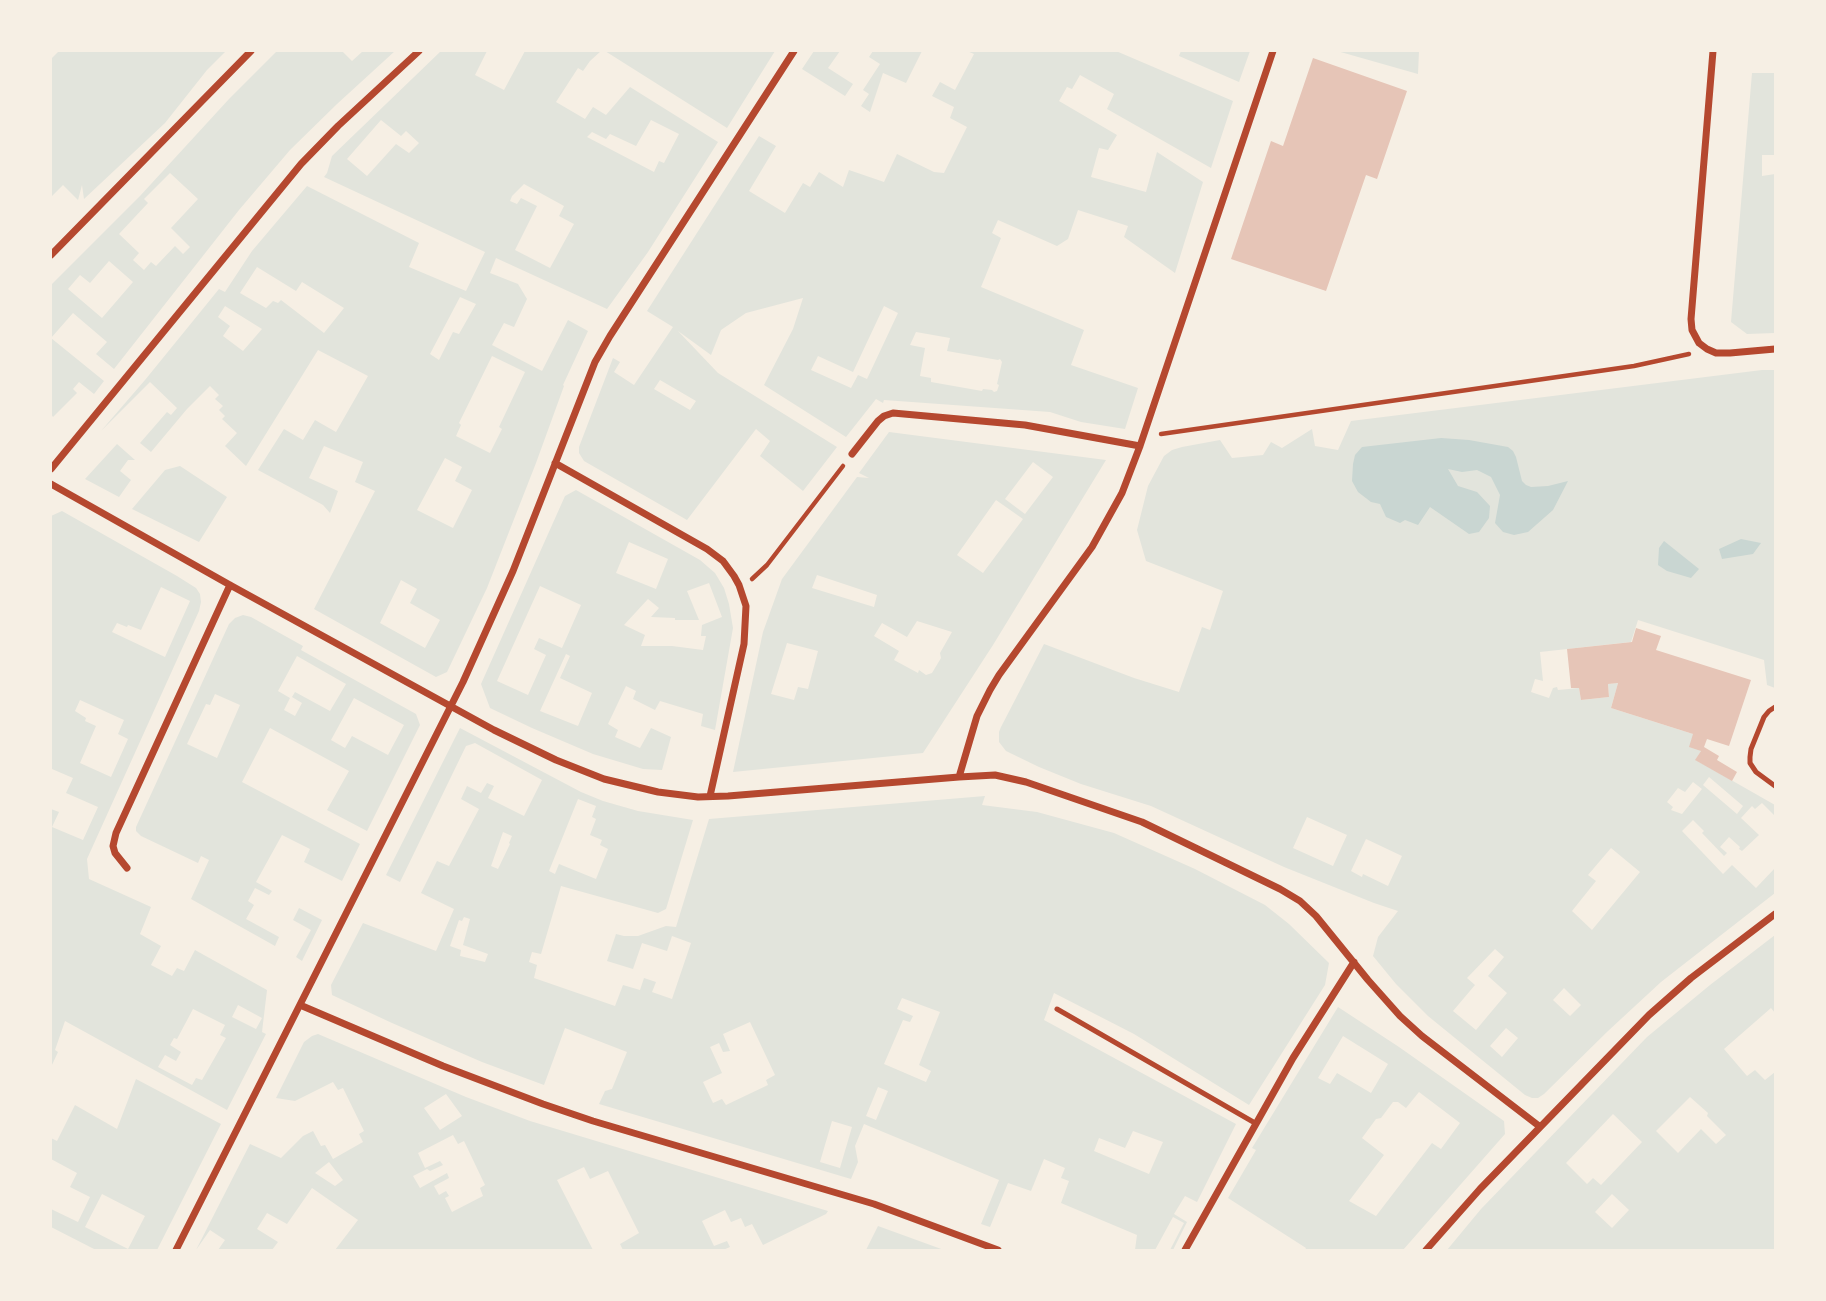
<!DOCTYPE html>
<html>
<head>
<meta charset="utf-8">
<style>
  body { margin:0 }
  #map { position:relative; width:1826px; height:1301px; overflow:hidden; background:#f6efe4; font-family:"Noto Sans",sans-serif }
  canvas { display:block }
  .frame { position:absolute; inset:0; border:52px solid #f6efe4; pointer-events:none }
</style>
</head>
<body>
<div id="map">
<canvas width="1826" height="1301"></canvas>
<div class="frame"></div>
</div>
<script>
const g = document.querySelector('canvas').getContext('2d');
g.lineJoin = 'round';
function fill(path, color) { g.fillStyle = color; g.fill(path, 'evenodd'); }
const poly = rows => new Path2D(rows.map(r => 'M' + r).join(''));
function stroke(path, color, width, dash) { g.strokeStyle = color; g.lineWidth = width; g.lineCap = dash ? 'butt' : 'round'; g.setLineDash(dash || []); g.stroke(path); }
fill(poly([
  [59,51,226,51,207,70,165,123,84,199,82,185,78,200,63,185,51,197,51,59],
  [277,51,342,51,352,61,363,51,395,51,337,104,290,150,239,210,114,369,96,354,107,342,73,313,51,338,104,381,94,394,79,382,73,389,77,393,53,417,51,414,51,285,140,196,229,99],
  [170,173,198,199,171,228,190,247,183,254,175,246,156,266,151,262,144,270,133,260,139,253,119,234,148,203,144,199],
  [109,261,133,282,102,318,68,289,80,275,90,283],
  [441,51,487,51,475,75,504,90,525,51,558,51,562,52,563,51,601,51,590,61,583,71,578,68,556,102,585,119,593,107,606,115,630,87,718,142,648,252,607,309,496,258,490,273,518,284,527,299,514,327,504,323,492,345,542,371,568,320,588,331,563,385,564,386,536,463,487,588,447,672,436,677,314,609,375,491,355,482,363,462,324,446,309,478,338,491,330,513,323,505,258,470,284,429,303,440,315,420,336,432,368,376,318,350,246,466,225,446,237,433,222,419,225,416,219,410,223,406,215,399,219,395,210,386,187,409,151,452,140,443,167,412,171,415,177,408,150,382,101,431,145,380,219,289,225,292,252,251,307,186,419,243,409,267,466,291,485,252,324,177,327,173,332,156],
  [381,120,401,136,406,131,419,143,409,153,396,144,367,176,347,159],
  [651,120,679,134,664,163,659,161,654,172,587,137,592,132,606,139,610,134,636,146],
  [524,184,564,206,559,216,574,224,550,268,515,250,537,206,521,198,517,204,510,201,512,196],
  [257,267,296,291,302,282,344,308,324,333,281,300,278,303,273,301,266,308,240,293],
  [460,297,476,304,459,334,453,332,439,360,430,354],
  [225,306,262,329,243,351,223,336,230,326,218,317],
  [492,356,525,372,499,427,502,429,490,453,456,436,461,425,459,423],
  [445,458,462,467,455,481,472,490,453,528,417,510],
  [401,580,417,589,410,603,440,620,425,648,380,623],
  [605,51,775,51,727,128],
  [814,51,840,51,828,68,853,84,845,96,802,69],
  [873,51,922,51,906,83,883,73,870,112,861,106,869,94,863,90,880,64,869,57],
  [967,51,1116,51,1233,101,1211,168,1107,109,1114,94,1080,75,1072,89,1067,87,1059,101,1117,135,1108,150,1099,148,1091,177,1146,192,1157,152,1203,182,1175,273,1124,237,1128,226,1078,210,1068,239,1057,246,998,220,992,233,1001,238,981,287,1084,330,1071,365,1138,388,1125,429,1081,422,1050,412,884,400,883,403,876,399,846,437,764,385,793,329,803,298,746,313,721,330,711,355,678,331,718,373,837,447,803,491,760,456,770,441,756,429,687,520,584,461,579,453,579,447,613,358,620,362,614,372,634,385,673,327,647,311,759,136,776,146,749,191,785,213,803,183,810,187,819,172,843,187,849,170,884,182,897,154,934,172,944,173,967,127,950,118,954,107,932,96,940,82,955,90,974,54],
  [884,306,898,313,867,379,858,375,851,388,811,370,818,356,853,372],
  [916,332,950,338,947,351,998,360,1000,359,1002,362,997,384,999,385,997,391,994,392,992,390,983,389,982,391,931,382,931,378,920,376,925,348,910,345],
  [660,380,696,401,690,410,654,389],
  [1181,51,1250,51,1239,82,1179,56],
  [1337,51,1419,51,1418,74],
  [1752,73,1775,73,1775,155,1762,155,1762,176,1775,174,1775,333,1747,334,1731,322],
  [1762,370,1775,370,1775,688,1767,685,1764,660,1638,620,1631,642,1540,652,1543,681,1535,679,1531,692,1549,698,1553,688,1557,687,1558,690,1579,688,1581,700,1609,697,1608,684,1618,683,1611,708,1693,734,1701,751,1696,760,1775,805,1775,816,1762,803,1755,809,1752,806,1741,818,1759,835,1742,851,1739,849,1740,847,1729,837,1720,847,1727,853,1724,856,1702,833,1704,831,1693,820,1682,831,1723,874,1732,865,1756,888,1775,868,1775,893,1661,982,1608,1031,1544,1094,1538,1098,1532,1098,1525,1095,1428,1016,1396,984,1373,956,1378,937,1398,911,1374,903,1284,867,1151,806,1081,784,1039,767,1006,751,999,742,999,732,1001,727,1044,644,1134,678,1179,692,1202,627,1210,630,1223,591,1146,561,1137,530,1148,486,1164,456,1172,450,1182,447,1220,440,1232,458,1263,455,1271,442,1282,448,1312,429,1315,446,1338,450,1351,421],
  [1709,777,1743,806,1737,814,1703,785],
  [1693,782,1702,789,1682,814,1671,810,1673,807,1667,802,1678,788,1685,792],
  [1307,817,1347,835,1333,866,1293,848],
  [1366,839,1402,856,1388,886,1363,874,1362,877,1351,871],
  [1611,848,1640,872,1592,930,1572,911,1596,881,1588,875],
  [1495,949,1504,957,1488,976,1507,993,1476,1030,1453,1011,1475,985,1467,978],
  [1564,988,1581,1005,1570,1016,1553,1000],
  [1506,1028,1518,1038,1502,1057,1490,1046],
  [889,432,1106,460,993,645,923,753,733,772,763,632,782,579,857,477,869,478,859,473],
  [1033,462,1053,477,1025,514,1005,499],
  [996,500,1023,519,983,573,957,555],
  [817,575,877,595,874,607,812,588],
  [917,621,952,632,940,653,941,658,932,673,926,675,919,670,918,673,894,660,899,651,874,636,882,623,907,637],
  [787,643,818,651,808,689,798,687,794,700,771,694],
  [117,444,135,460,128,460,120,471,131,480,119,497,85,479],
  [180,466,227,497,199,542,132,509,165,470],
  [576,490,700,560,715,573,724,588,729,604,733,628,715,730,701,726,703,714,660,701,655,710,633,699,636,691,626,686,608,724,618,730,615,737,640,748,651,728,671,737,662,770,643,769,593,754,532,728,490,708,481,684,565,496],
  [629,542,668,559,656,589,616,573],
  [709,583,722,617,702,625,701,636,706,636,703,650,672,646,641,646,645,635,624,625,648,599,659,608,651,617,675,618,675,620,699,620,687,591],
  [540,586,581,605,562,648,539,638,534,649,546,655,528,695,497,681],
  [566,654,570,656,560,678,592,693,578,726,540,711],
  [62,511,177,576,196,588,200,594,201,602,199,611,87,859,89,879,151,907,140,934,161,946,151,965,172,976,177,968,184,971,195,950,267,990,262,1032,266,1034,227,1110,65,1021,55,1050,58,1052,51,1067,51,809,59,812,52,827,83,840,98,807,66,793,73,778,52,769,51,771,51,516],
  [161,587,190,601,165,657,112,632,117,623,127,627,128,625,141,630],
  [80,700,124,720,118,734,128,739,111,777,80,763,96,726,85,721,86,718,75,711],
  [238,1005,262,1018,256,1029,232,1017],
  [193,1009,225,1025,220,1035,226,1038,202,1080,196,1078,192,1085,158,1067,165,1055,176,1061,181,1052,170,1045,174,1038,177,1039],
  [243,615,251,617,303,646,301,650,416,714,420,725,367,831,327,810,349,771,270,728,242,782,360,844,342,881,304,862,310,849,282,835,256,882,272,891,269,895,255,888,248,901,254,905,246,919,279,937,275,946,191,899,209,860,201,856,198,863,141,836,136,831,136,827,229,624,235,618],
  [297,656,346,684,330,711,295,692,292,697,302,703,295,716,284,710,290,698,278,691],
  [215,694,240,705,217,758,187,744,206,704,210,705],
  [354,698,404,725,388,755,352,736,345,748,331,740],
  [460,728,581,792,603,801,638,811,693,820,666,909,658,913,561,886,541,954,532,952,529,962,537,965,534,978,615,1006,623,985,640,990,644,978,656,982,652,992,672,999,691,943,672,936,667,951,642,943,633,969,607,961,616,934,624,936,638,936,666,926,676,927,709,819,985,796,982,805,1037,812,1114,833,1195,869,1265,905,1289,924,1329,963,1325,985,1249,1105,1134,1034,1054,993,1044,1020,1236,1124,1197,1202,1185,1196,1174,1214,1187,1222,1173,1250,1170,1250,1184,1223,1173,1217,1155,1250,1135,1250,1137,1235,1061,1203,1069,1181,1061,1178,1065,1168,1044,1159,1031,1191,1008,1183,990,1227,981,1224,999,1180,864,1124,855,1146,858,1162,851,1179,599,1104,605,1091,612,1089,627,1052,565,1028,544,1085,482,1062,392,1023,332,995,331,985,363,923,436,951,454,909,421,893,437,861,449,866,479,809,461,799,467,786,481,793,487,783,494,786,488,798,524,816,542,780,475,743,466,746,400,882,386,875],
  [578,799,596,806,592,817,596,819,590,835,602,840,600,845,608,849,596,879,559,864,555,874,549,871],
  [503,832,512,836,509,843,510,844,498,869,491,866],
  [464,917,470,919,463,945,488,954,485,962,460,956,461,950,450,946,459,920,462,921],
  [902,998,940,1012,919,1065,931,1071,926,1082,884,1064,903,1020,910,1022,913,1016,897,1009],
  [750,1022,775,1075,766,1080,768,1085,726,1105,722,1099,713,1103,703,1082,722,1073,710,1047,719,1043,723,1052,730,1051,723,1034],
  [878,1087,888,1091,876,1120,866,1116],
  [832,1121,852,1127,840,1168,820,1162],
  [1133,1131,1163,1142,1149,1174,1094,1151,1099,1138,1125,1148],
  [299,908,322,920,302,961,296,957,311,930,293,920],
  [1775,935,1775,1013,1771,1008,1724,1049,1747,1076,1755,1070,1765,1080,1775,1072,1775,1250,1447,1250,1481,1209,1647,1037,1710,985],
  [1690,1097,1708,1113,1707,1116,1726,1135,1716,1144,1701,1129,1678,1153,1656,1131],
  [1613,1114,1642,1142,1601,1185,1593,1178,1587,1184,1566,1163],
  [1612,1194,1629,1210,1612,1228,1595,1212],
  [1338,1007,1399,1047,1504,1121,1505,1134,1403,1250,1305,1250,1306,1248,1228,1198,1256,1150,1252,1148],
  [1343,1036,1388,1064,1371,1093,1337,1073,1330,1084,1318,1078],
  [1419,1092,1460,1123,1441,1149,1432,1143,1376,1216,1349,1201,1384,1155,1362,1138,1376,1119,1381,1118,1393,1102,1398,1102,1406,1108],
  [318,1034,466,1097,530,1121,828,1211,826,1214,763,1245,752,1224,745,1227,741,1218,731,1222,725,1210,702,1221,714,1246,727,1241,730,1247,723,1250,623,1250,620,1244,639,1233,608,1171,590,1179,584,1167,557,1180,593,1250,335,1250,358,1220,312,1188,287,1224,267,1213,257,1229,278,1242,272,1250,218,1250,225,1240,210,1230,196,1250,250,1144,281,1158,303,1136,313,1131,321,1146,325,1145,333,1159,363,1142,359,1134,364,1131,343,1088,338,1090,333,1082,295,1101,276,1098,304,1042,312,1036],
  [446,1094,462,1116,440,1130,424,1108],
  [453,1135,458,1144,464,1141,485,1185,480,1188,483,1196,452,1212,445,1198,449,1196,446,1191,439,1195,434,1186,449,1178,447,1173,420,1188,413,1176,427,1169,430,1171,443,1165,440,1161,425,1168,418,1153],
  [329,1162,343,1180,335,1186,315,1173],
  [136,1079,221,1124,157,1250,96,1250,51,1227,51,1209,78,1222,90,1197,70,1187,77,1173,51,1159,51,1138,57,1141,75,1105,117,1129],
  [102,1194,145,1216,128,1249,85,1227],
  [878,1226,944,1250,866,1250]
]), '#e2e4dc');
fill(poly([
  [1441,438,1469,440,1508,447,1513,451,1516,457,1522,481,1526,485,1531,487,1548,486,1568,481,1553,510,1528,532,1514,535,1503,532,1495,523,1500,495,1491,477,1477,470,1462,472,1448,469,1458,486,1477,492,1490,506,1489,518,1479,532,1469,534,1430,507,1418,525,1405,520,1400,523,1386,517,1380,504,1371,502,1358,492,1352,481,1353,464,1355,455,1362,447],
  [1741,539,1761,543,1753,554,1722,559,1719,549],
  [1664,541,1699,569,1691,578,1667,571,1658,565,1659,548]
]), '#c9d6d2');
fill(poly([
  [1313,58,1407,91,1377,179,1366,175,1326,291,1231,259,1271,141,1283,146],
  [1636,628,1661,636,1656,650,1751,680,1729,746,1707,739,1704,747,1719,756,1717,760,1737,772,1732,781,1695,760,1701,751,1689,747,1693,734,1611,708,1618,683,1608,684,1609,697,1581,700,1579,688,1571,688,1567,649,1632,642]
]), '#e6c5b7');
stroke(poly([
  [1161,434,1634,366,1689,354],
  [752,579,767,565,843,466]
]), '#b5482f', 4.5);
stroke(poly([
  [1775,707,1769,711,1764,717,1751,749,1750,757,1750,763,1756,772,1775,786],
  [1057,1009,1255,1123]
]), '#b5482f', 5);
stroke(poly([
  [1713,51,1691,319,1692,330,1699,343,1707,349,1716,353,1730,353,1775,349],
  [51,255,251,51],
  [852,454,878,421,884,416,893,413,1025,425,1140,446],
  [555,463,707,549,723,561,734,576,739,585,746,606,744,644,710,796],
  [51,469,301,164,338,126,419,51],
  [51,484,230,585,494,730,556,760,604,779,658,792,698,797,728,796,959,777,995,775,1026,782,1142,822,1280,889,1300,901,1316,916,1368,980,1400,1016,1422,1036,1539,1126],
  [959,777,977,716,990,690,999,675,1092,547,1122,493,1140,446,1273,51],
  [127,868,115,853,113,846,116,833,230,585],
  [300,1005,443,1066,543,1104,593,1121,874,1204,998,1250],
  [176,1250,463,682,513,571,595,362,610,336,794,51],
  [1185,1250,1293,1058,1354,962],
  [1426,1250,1480,1189,1649,1015,1691,978,1775,914]
]), '#b5482f', 7);
</script>
</body>
</html>
